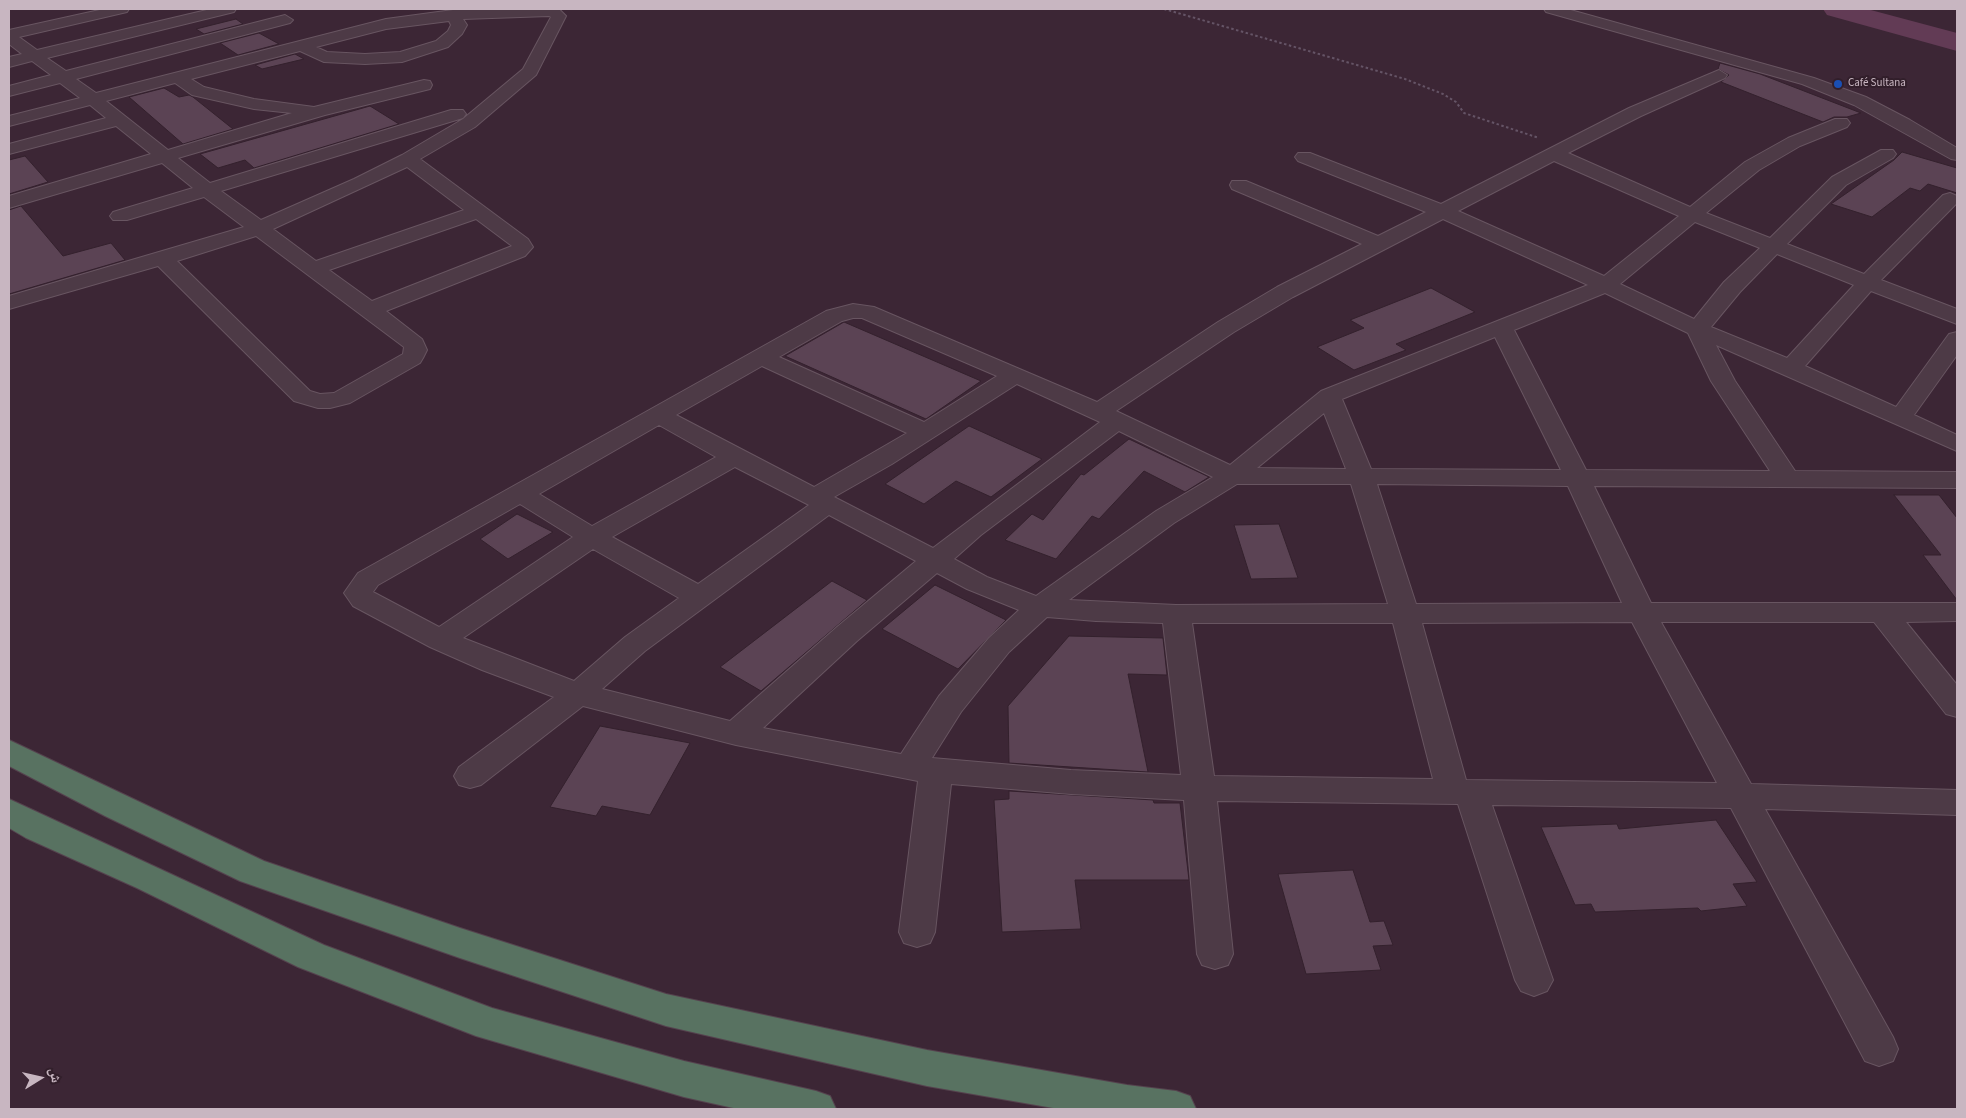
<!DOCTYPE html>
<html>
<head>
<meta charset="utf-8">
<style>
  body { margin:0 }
  #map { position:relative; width:1966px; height:1118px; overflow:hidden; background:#3c2635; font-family:"Source Sans 3","Noto Naskh Arabic",sans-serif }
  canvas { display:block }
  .frame { position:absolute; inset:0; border:10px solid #c8b6c1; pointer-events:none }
  .north { position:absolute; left:15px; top:1053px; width:50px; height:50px; -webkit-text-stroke:4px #321f2b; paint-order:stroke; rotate:80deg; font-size:14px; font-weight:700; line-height:20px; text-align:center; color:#c8b6c1 }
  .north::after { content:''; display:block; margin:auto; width:18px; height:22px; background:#c8b6c1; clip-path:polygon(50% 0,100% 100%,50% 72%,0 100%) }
</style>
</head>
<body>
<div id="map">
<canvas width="1966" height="1118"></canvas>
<div class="frame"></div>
<div class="north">ش</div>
</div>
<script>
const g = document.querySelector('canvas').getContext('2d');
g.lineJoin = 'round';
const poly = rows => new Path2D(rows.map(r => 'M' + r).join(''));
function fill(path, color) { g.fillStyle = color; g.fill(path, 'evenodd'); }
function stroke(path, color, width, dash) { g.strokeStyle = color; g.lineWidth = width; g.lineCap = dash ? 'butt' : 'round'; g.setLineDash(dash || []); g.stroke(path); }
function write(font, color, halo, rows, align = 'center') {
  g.font = font + ' "Source Sans 3",sans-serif'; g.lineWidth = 4; g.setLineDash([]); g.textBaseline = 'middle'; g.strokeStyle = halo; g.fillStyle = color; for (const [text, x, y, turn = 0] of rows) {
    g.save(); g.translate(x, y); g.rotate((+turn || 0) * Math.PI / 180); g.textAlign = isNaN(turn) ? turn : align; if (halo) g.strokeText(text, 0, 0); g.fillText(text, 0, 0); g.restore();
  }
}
fill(poly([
  [1823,9,1867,9,1957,33,1957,51,1827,15,1823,9]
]), '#623b55');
const building = poly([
  [236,19,243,24,204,34,196,29,236,19],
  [259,33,279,44,238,55,220,43,259,33],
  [295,54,304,59,262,69,255,65,295,54],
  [1720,63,1760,74,1861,113,1847,117,1834,117,1823,122,1721,82,1729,75,1718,69,1720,63],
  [164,88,179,97,189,95,193,97,233,129,183,144,129,97,164,88],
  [370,106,399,124,254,168,245,160,218,168,200,154,370,106],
  [1902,152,1957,168,1957,193,1928,184,1920,191,1910,188,1872,217,1831,204,1894,160,1902,152],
  [25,156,48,182,9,194,9,160,25,156],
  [21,206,63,256,111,243,125,260,9,294,9,210,21,206],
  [1431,288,1475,312,1396,344,1406,350,1354,370,1317,347,1364,328,1350,320,1431,288],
  [844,322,981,381,926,419,785,356,844,322],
  [969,426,1042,459,991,497,956,481,924,504,885,484,969,426],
  [1129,439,1209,477,1185,492,1144,471,1099,519,1092,516,1056,559,1005,540,1032,514,1043,520,1081,474,1084,475,1129,439],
  [1894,495,1939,495,1957,518,1957,600,1923,555,1941,555,1894,495],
  [517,514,553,532,508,559,480,539,517,514],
  [1279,524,1298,578,1251,579,1234,525,1279,524],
  [832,581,867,600,761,691,720,667,832,581],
  [935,585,1006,620,958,669,882,629,935,585],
  [1069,636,1163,638,1167,675,1128,674,1148,772,1009,763,1008,706,1069,636],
  [600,726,690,743,650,815,602,806,596,816,550,807,600,726],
  [1009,791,1153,800,1154,803,1180,803,1189,880,1075,880,1081,929,1002,932,994,800,1009,799,1009,791],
  [1716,820,1757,882,1733,884,1747,906,1701,911,1698,908,1595,912,1591,904,1575,905,1541,827,1617,824,1619,829,1716,820],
  [1353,870,1370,922,1384,921,1393,945,1373,946,1381,970,1306,974,1278,874,1353,870]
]);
fill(building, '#5b4354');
stroke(building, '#34212d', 1);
const minor = poly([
  [104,9,129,9,127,12,19,37,37,50,211,9,236,9,234,12,47,58,66,71,285,15,293,20,290,23,76,79,96,93,386,19,453,10,559,9,566,16,536,75,475,127,420,159,528,239,533,247,525,256,386,311,422,339,427,350,423,358,420,363,350,403,330,408,318,408,294,401,158,266,9,309,9,296,244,227,204,197,127,220,113,220,110,216,113,212,193,188,162,163,9,208,9,196,151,154,116,126,9,154,9,144,106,118,90,105,9,126,9,116,80,98,60,83,9,96,9,86,51,75,32,61,9,67,9,57,22,54,9,44,9,30,104,9],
  [549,16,551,17,523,69,463,119,402,155,354,179,261,220,221,191,463,118,466,114,463,110,451,110,210,183,178,158,325,115,430,89,432,85,430,81,424,80,314,107,254,99,204,87,191,79,300,51,324,62,365,64,402,62,448,47,462,34,467,25,463,19,549,16],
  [449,21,451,25,448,31,436,41,400,52,365,54,327,52,316,47,386,29,449,21],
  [175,83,192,95,254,109,292,113,168,150,106,101,175,83],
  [407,167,464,210,316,261,273,229,407,167],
  [476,219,512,246,372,301,329,270,476,219],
  [256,236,404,347,403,354,334,393,320,394,310,391,177,261,256,236],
  [1544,9,1567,9,1814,78,1866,97,1910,120,1957,148,1957,160,1951,159,1854,105,1802,84,1546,12,1544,9],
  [1719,70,1727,75,1725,78,1641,116,1568,153,1690,207,1745,162,1788,138,1835,119,1847,119,1850,123,1847,127,1800,146,1759,170,1706,213,1770,238,1832,177,1881,150,1893,150,1896,154,1893,158,1846,185,1787,244,1864,274,1943,195,1950,193,1957,196,1957,203,1881,280,1957,309,1957,324,1871,291,1805,366,1896,407,1949,334,1957,332,1957,355,1914,415,1957,435,1957,451,1716,345,1735,381,1795,471,1957,472,1957,488,1594,486,1651,603,1957,603,1957,621,1906,622,1957,685,1957,717,1946,714,1874,622,1661,622,1751,784,1957,790,1957,815,1765,809,1893,1037,1898,1049,1893,1061,1879,1066,1865,1061,1731,808,1492,805,1553,980,1547,991,1534,996,1521,991,1515,980,1458,804,1217,801,1233,954,1228,965,1215,969,1202,965,1197,954,1184,800,1071,794,951,784,935,932,930,943,917,947,904,943,899,932,918,781,736,745,583,706,481,785,470,788,459,785,454,776,459,767,554,697,482,670,430,647,353,606,344,593,358,573,826,311,853,304,874,307,1097,402,1218,322,1277,287,1362,244,1232,189,1230,185,1232,181,1246,181,1378,236,1426,212,1298,161,1295,157,1298,153,1310,153,1441,204,1629,108,1719,70],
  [1554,161,1679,216,1604,276,1458,211,1554,161],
  [1443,219,1588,285,1321,391,1230,465,1116,411,1234,332,1293,297,1443,219],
  [1695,222,1760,248,1724,282,1694,319,1620,284,1695,222],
  [1777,254,1854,285,1787,358,1711,327,1740,292,1777,254],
  [1605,293,1688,333,1711,381,1770,471,1586,470,1514,330,1605,293],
  [853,318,862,318,997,376,924,422,779,357,842,321,853,318],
  [1495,337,1561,470,1371,469,1342,399,1495,337],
  [762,366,907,433,814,487,676,415,762,366],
  [1017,384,1100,422,933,548,834,497,892,464,1017,384],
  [1324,413,1346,469,1257,468,1324,413],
  [659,425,716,457,592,526,539,494,659,425],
  [1119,431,1213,477,1156,511,1036,596,987,577,954,559,981,535,1119,431],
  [735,467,809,505,698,584,612,537,735,467],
  [1237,484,1351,484,1388,604,1176,605,1069,600,1174,523,1237,484],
  [1377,484,1568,486,1622,603,1416,604,1377,484],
  [520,504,573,537,439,627,373,592,378,585,520,504],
  [829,515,916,561,837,627,730,721,602,689,645,651,829,515],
  [593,549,679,598,625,637,574,681,463,638,593,549],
  [937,573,967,589,1019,610,989,638,939,696,901,754,763,728,857,641,937,573],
  [1047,617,1096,621,1163,623,1181,775,1071,770,932,758,961,712,1009,652,1047,617],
  [1632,622,1717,783,1466,780,1422,623,1632,622],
  [1192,623,1393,623,1433,779,1214,776,1192,623]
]);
const highway = poly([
  [9,740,264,861,460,928,666,994,927,1050,1127,1085,1176,1091,1190,1096,1196,1109,1059,1109,927,1086,666,1026,460,958,240,881,105,816,9,766,9,740],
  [9,799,324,945,492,1008,684,1061,816,1091,830,1096,836,1109,738,1109,684,1097,476,1036,298,967,137,888,26,838,9,828,9,799]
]);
stroke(minor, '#685561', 2);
stroke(highway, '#55424e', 2);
stroke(poly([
  [1164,9,1405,79,1443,94,1456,102,1464,113,1539,138]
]), '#655466', 2, [2.5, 2.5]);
fill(minor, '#4d3a46');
fill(highway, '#587261');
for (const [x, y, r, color] of [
  [1838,84,5,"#1a4fb4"]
]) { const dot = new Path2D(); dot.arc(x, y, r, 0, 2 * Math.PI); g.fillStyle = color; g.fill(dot); stroke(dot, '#321f2b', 2); }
write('11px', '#c8b6c1', '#321f2b', [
  ["Café Sultana",1848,84]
], 'left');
</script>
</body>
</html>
